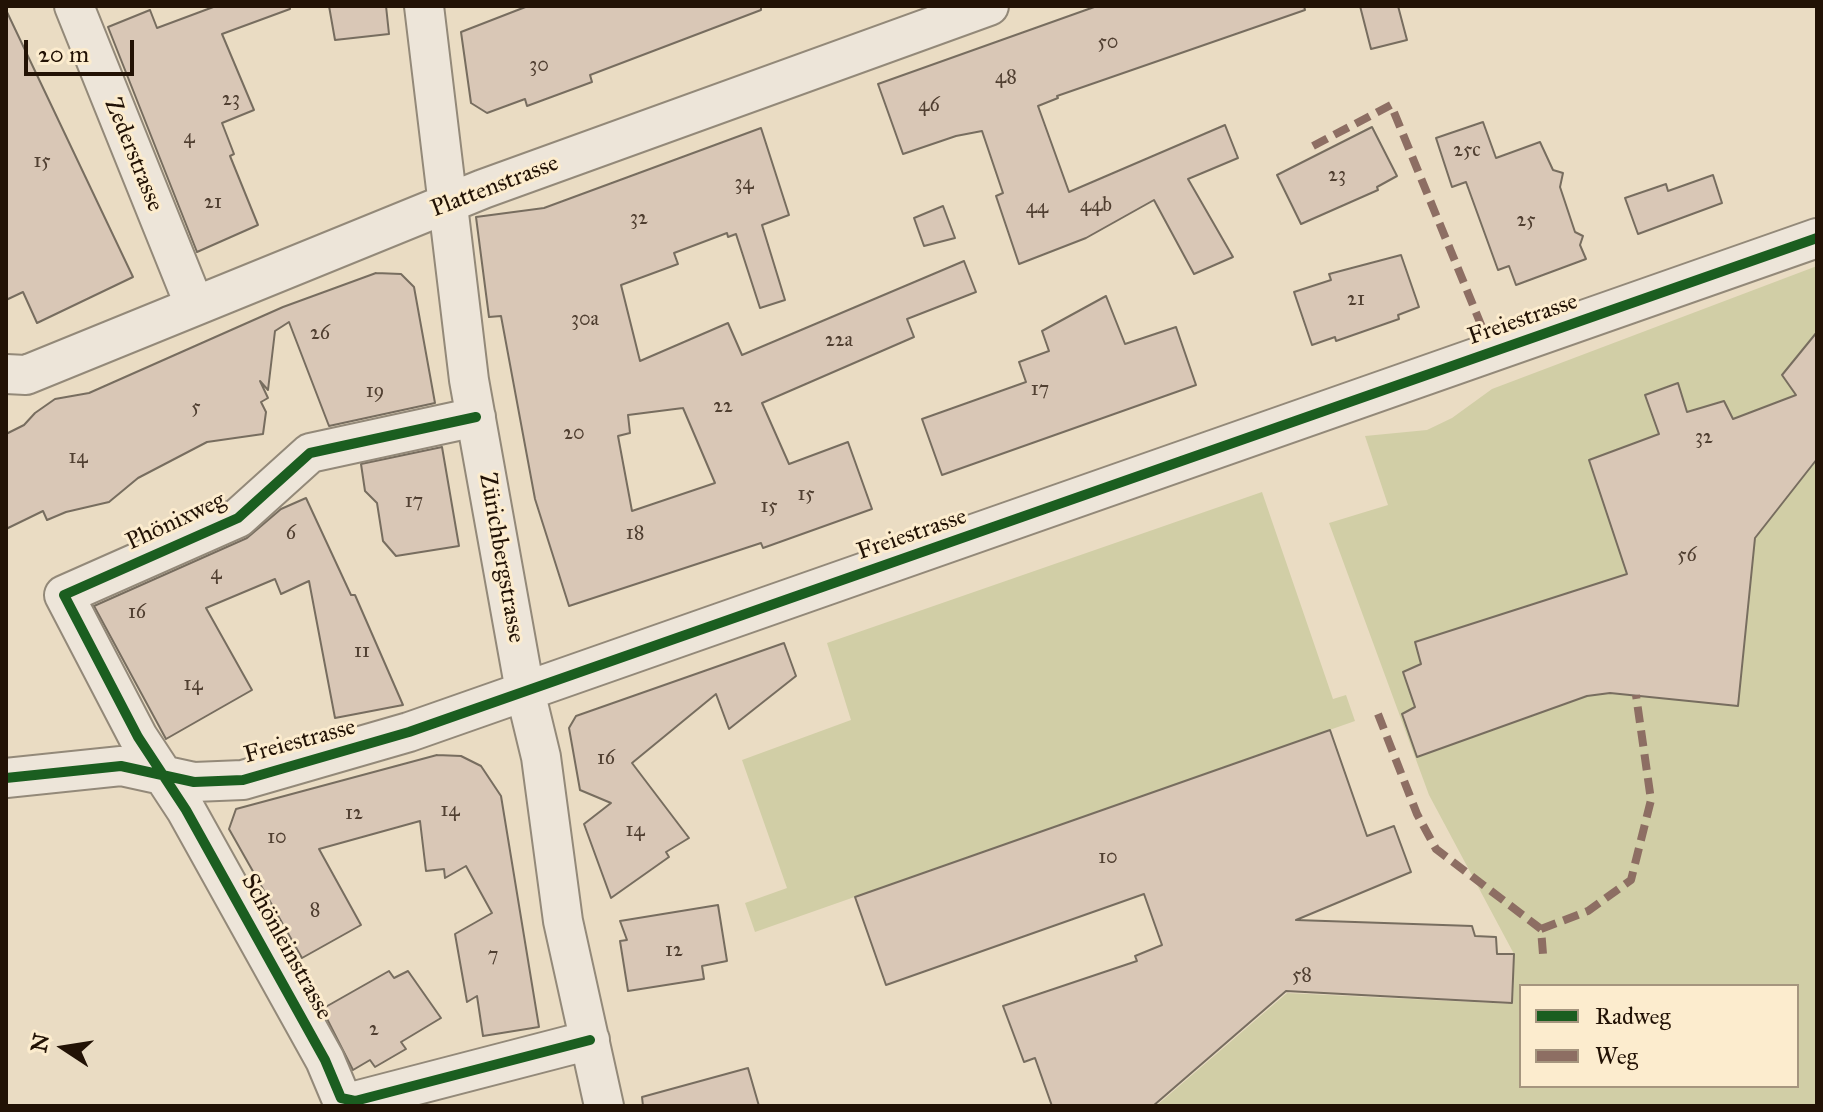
<!DOCTYPE html>
<html>
<head>
<meta charset="utf-8">
<style>
  body { margin:0 }
  #map { position:relative; width:1823px; height:1112px; overflow:hidden; background:#eadcc3; font-family:"IM FELL Great Primer",serif }
  canvas { display:block }
  .frame { position:absolute; inset:0; border:8px solid #221205; pointer-events:none }
  .legend { position:absolute; left:1519px; top:984px; width:280px; height:104px; box-sizing:border-box; background:#fcecce; border:2px solid #a5957e; margin:0; padding:10px 14px; list-style:none; font-size:24px; color:#221205 }
  .legend li { display:flex; align-items:center; gap:16px; height:40px }
  .legend b { width:40px; border:2px solid #a5957e }
  .north { position:absolute; left:24px; top:1008px; width:80px; height:80px; -webkit-text-stroke:6px #fcecce; paint-order:stroke; rotate:282deg; font-size:22px; font-weight:700; line-height:32px; text-align:center; color:#221205 }
  .north::after { content:''; display:block; margin:auto; width:28px; height:36px; background:#221205; clip-path:polygon(50% 0,100% 100%,50% 72%,0 100%) }
  .scale { position:absolute; left:24px; top:40px; width:110px; height:36px; box-sizing:border-box; border:4px solid #221205; border-top:0; padding-left:10px; font-size:24px; line-height:28px; white-space:nowrap; color:#221205; -webkit-text-stroke:6px #fcecce; paint-order:stroke }
</style>
</head>
<body>
<div id="map">
<canvas width="1823" height="1112"></canvas>
<div class="frame"></div>
<ul class="legend">
<li><b style="height:10px;background:#1b5e20"></b>Radweg</li>
<li><b style="height:10px;background:#8d6e63"></b>Weg</li>
</ul>
<div class="north">N</div>
<div class="scale">20 m</div>
</div>
<script>
const g = document.querySelector('canvas').getContext('2d');
g.lineJoin = 'round';
function fill(path, color) { g.fillStyle = color; g.fill(path, 'evenodd'); }
const poly = rows => new Path2D(rows.map(r => 'M' + r).join(''));
function stroke(path, color, width, dash) { g.strokeStyle = color; g.lineWidth = width; g.lineCap = dash ? 'butt' : 'round'; g.setLineDash(dash || []); g.stroke(path); }
function write(font, color, halo, rows, align = 'center') {
  g.font = font + ' "IM FELL Great Primer",serif'; g.lineWidth = 6; g.setLineDash([]); g.textBaseline = 'middle'; g.strokeStyle = halo; g.fillStyle = color; for (const [text, x, y, turn = 0] of rows) {
    g.save(); g.translate(x, y); g.rotate((+turn || 0) * Math.PI / 180); g.textAlign = isNaN(turn) ? turn : align; if (halo) g.strokeText(text, 0, 0); g.fillText(text, 0, 0); g.restore();
  }
}
fill(poly([
  [1817,266,1817,1106,1156,1106,1287,993,1513,1004,1514,954,1429,795,1329,523,1388,505,1365,436,1427,430,1452,418,1492,389],
  [1521,986,1797,986,1797,1086,1521,1086],
  [1262,492,1333,699,1346,695,1355,721,755,932,745,903,787,888,742,760,851,720,827,643]
]), '#d1cea6');
const building = poly([
  [216,6,290,6,290,9,222,34,254,110,222,123,234,154,230,156,258,225,197,252,108,27,150,10,157,28,216,6],
  [329,6,386,6,389,34,335,40,329,6],
  [528,6,761,6,761,10,590,75,592,82,527,106,525,99,487,113,471,103,461,32,528,6],
  [1097,6,1304,6,1305,10,1057,96,1058,98,1038,106,1069,192,1225,125,1238,158,1188,179,1233,257,1194,274,1154,200,1086,238,1019,264,996,196,1003,193,982,131,956,136,903,154,878,84,1097,6],
  [1360,6,1398,6,1407,40,1371,49,1360,6],
  [6,10,133,277,37,323,23,292,6,300,6,10],
  [1483,122,1496,158,1540,142,1553,170,1563,173,1560,187,1575,232,1583,236,1580,245,1586,259,1516,285,1509,266,1498,270,1466,182,1452,187,1436,138,1483,122],
  [1372,127,1397,176,1377,187,1378,190,1301,224,1277,175,1372,127],
  [761,128,789,215,762,225,785,300,760,308,736,234,728,237,727,233,674,253,678,264,621,285,640,361,728,323,742,355,964,261,976,292,907,319,914,337,762,403,789,464,848,442,872,509,763,548,761,543,569,606,535,499,501,316,489,317,476,217,544,208,761,128],
  [683,408,715,483,632,511,618,436,630,433,628,415,683,408],
  [1713,175,1722,203,1638,234,1625,198,1666,184,1668,191,1713,175],
  [943,206,955,238,924,246,914,218,943,206],
  [1401,255,1419,307,1398,315,1399,319,1336,341,1335,337,1312,345,1294,292,1331,280,1329,274,1401,255],
  [376,273,401,274,414,287,435,403,329,426,289,322,275,331,268,390,260,381,268,398,261,402,266,412,263,434,207,442,138,478,109,502,66,512,47,520,43,511,6,529,6,434,24,425,35,413,55,399,89,393,283,307,376,273],
  [1106,296,1125,344,1176,327,1196,385,942,475,922,419,1026,382,1019,362,1049,351,1042,331,1106,296],
  [1817,332,1817,459,1755,538,1738,706,1610,693,1587,696,1417,757,1402,714,1415,707,1403,672,1421,664,1415,642,1627,574,1589,460,1659,434,1645,395,1678,383,1687,412,1724,401,1733,419,1796,395,1782,375,1817,332],
  [442,447,459,546,396,556,383,541,377,503,365,491,361,464,442,447],
  [306,498,351,595,355,595,403,705,335,718,309,581,281,594,275,579,206,608,252,690,166,739,94,606,247,538,281,509,306,498],
  [784,643,796,676,729,729,716,694,632,763,689,838,666,852,669,857,611,898,584,824,611,803,580,790,569,728,576,716,784,643],
  [1330,730,1367,836,1394,826,1411,872,1296,920,1472,926,1475,936,1496,937,1497,954,1514,954,1512,1003,1286,991,1153,1106,1052,1106,1035,1058,1024,1062,1003,1006,1137,961,1135,956,1162,945,1144,894,886,985,855,897,1330,730],
  [437,755,461,756,481,766,501,796,539,1027,483,1036,477,996,467,1002,455,934,492,913,466,866,445,878,444,869,426,871,420,821,319,849,361,925,302,958,229,829,236,809,437,755],
  [718,905,727,961,702,966,704,979,628,991,620,941,627,940,620,921,718,905],
  [389,971,394,978,408,971,441,1018,401,1042,406,1049,375,1067,370,1060,353,1070,322,1009,389,971],
  [748,1068,759,1106,643,1106,642,1097,748,1068]
]);
fill(building, '#d9c7b6');
stroke(building, '#776d5f', 2);
const minor = poly([
  [74,6,194,304],
  [424,6,469,380,525,691,541,757,563,921,604,1106],
  [6,374,26,375,483,189,989,6],
  [476,417,310,453,238,518,64,595,138,737,186,810,325,1060,341,1098,355,1101,590,1040],
  [6,778,121,766,194,782,243,780,409,732,1817,238]
]);
stroke(minor, '#938979', 42);
stroke(minor, '#ede5d9', 38);
stroke(poly([
  [1313,146,1391,105,1484,332],
  [1378,714,1417,814,1436,849,1541,929,1543,954],
  [1541,929,1588,911,1631,880,1651,800,1636,695]
]), '#8d6e63', 8, [16, 8]);
stroke(poly([
  [476,417,310,453,238,518,64,595,138,737,186,810,325,1060,341,1098,355,1101,590,1040],
  [6,778,121,766,194,782,243,780,409,732,1817,238]
]), '#1b5e20', 10);
write('20px', '#503f31', null, [
  ["50",1108,43],
  ["30",539,66],
  ["48",1006,78],
  ["23",231,100],
  ["46",929,106],
  ["4",189,138],
  ["25c",1467,151],
  ["15",42,162],
  ["23",1337,176],
  ["34",744,184],
  ["21",213,203],
  ["44b",1096,206],
  ["44",1037,208],
  ["32",639,219],
  ["25",1526,221],
  ["21",1356,300],
  ["30a",585,320],
  ["26",320,334],
  ["22a",839,341],
  ["17",1040,390],
  ["19",375,392],
  ["22",723,407],
  ["5",196,408],
  ["20",574,434],
  ["32",1704,438],
  ["14",78,458],
  ["15",806,495],
  ["17",414,502],
  ["15",769,507],
  ["6",291,534],
  ["18",635,534],
  ["56",1687,556],
  ["4",216,574],
  ["16",137,613],
  ["11",362,652],
  ["14",193,685],
  ["16",606,759],
  ["14",450,811],
  ["12",354,814],
  ["14",635,831],
  ["10",277,838],
  ["10",1108,858],
  ["8",315,911],
  ["12",674,951],
  ["7",493,956],
  ["58",1302,976],
  ["2",374,1030]
]);
write('24px', '#221205', '#fcecce', [
  ["Zederstrasse",133,155,68],
  ["Plattenstrasse",495,187,-21],
  ["Freiestrasse",1523,320,-19],
  ["Phönixweg",176,522,-25],
  ["Freiestrasse",912,535,-19],
  ["Zürichbergstrasse",501,558,80],
  ["Freiestrasse",300,742,-15],
  ["Schönleinstrasse",286,947,61]
]);
</script>
</body>
</html>
